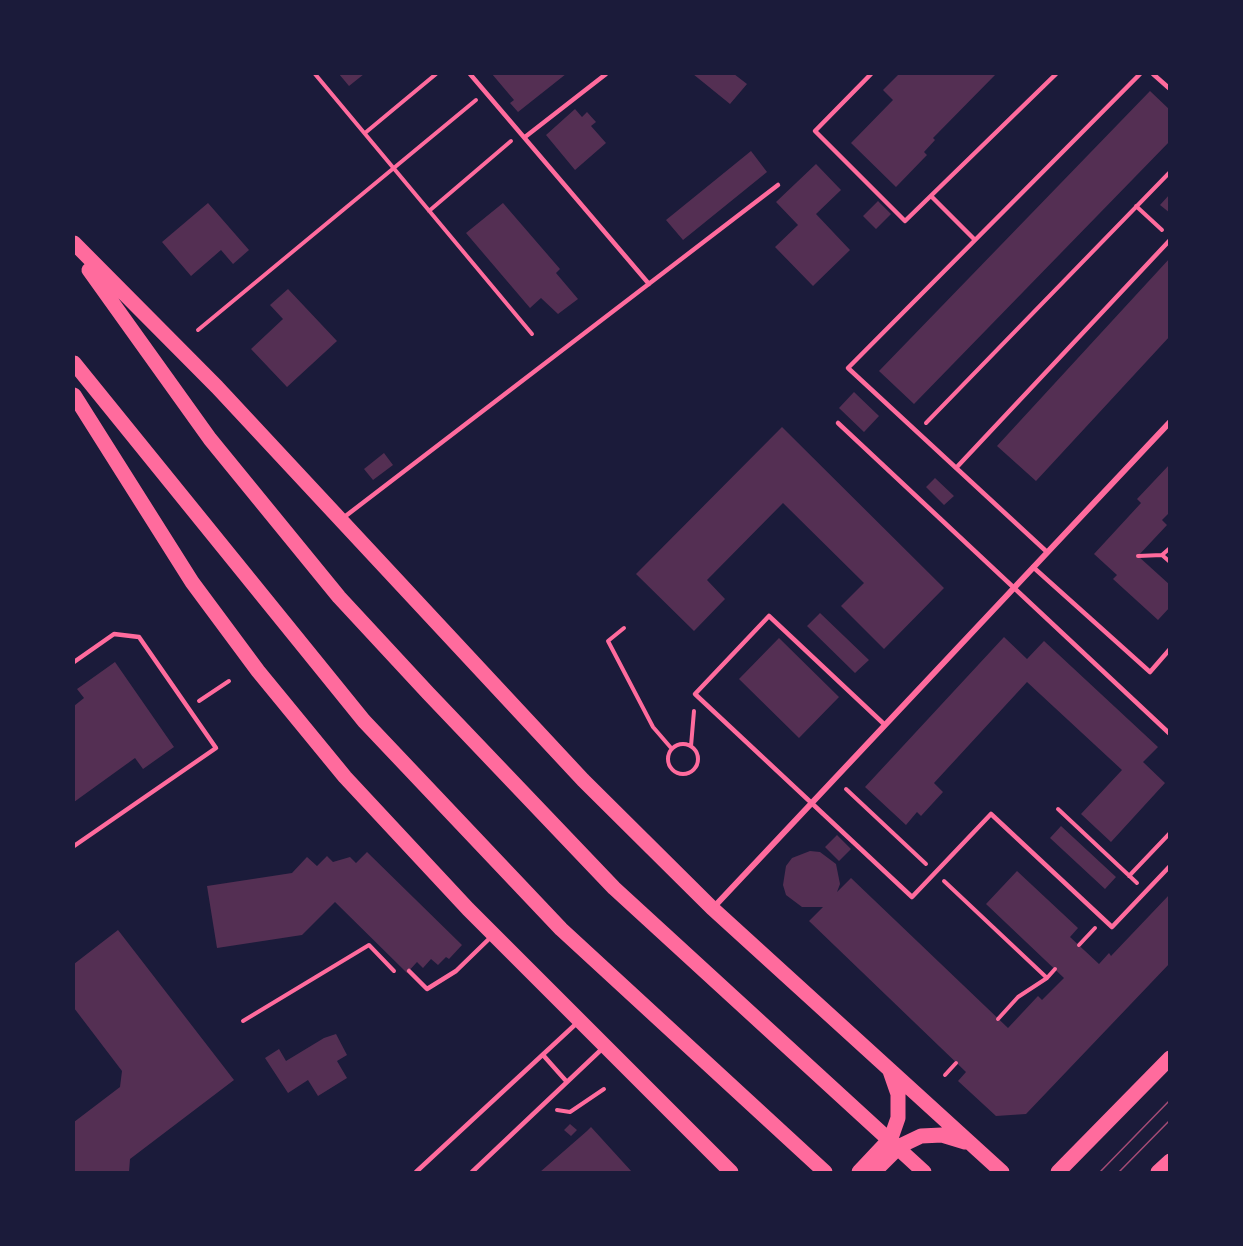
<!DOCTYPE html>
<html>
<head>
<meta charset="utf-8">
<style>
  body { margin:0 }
  #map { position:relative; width:1243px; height:1246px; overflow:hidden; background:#1b1b3a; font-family:"Open Sans",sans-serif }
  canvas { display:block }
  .frame { position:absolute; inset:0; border:75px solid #1b1b3a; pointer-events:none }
</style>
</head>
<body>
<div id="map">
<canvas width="1243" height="1246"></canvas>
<div class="frame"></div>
</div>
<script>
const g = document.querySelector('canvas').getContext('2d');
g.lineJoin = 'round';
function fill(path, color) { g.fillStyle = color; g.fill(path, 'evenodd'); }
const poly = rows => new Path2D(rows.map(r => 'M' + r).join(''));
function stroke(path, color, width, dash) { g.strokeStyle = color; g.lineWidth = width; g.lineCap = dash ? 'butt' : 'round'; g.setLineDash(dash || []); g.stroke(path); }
fill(poly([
  [339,74,364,74,349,86],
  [492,74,566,74,518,112,510,103,514,100],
  [693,74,734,74,747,84,730,104],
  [899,74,996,74,933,138,935,140,924,152,927,155,896,187,851,143,893,100,883,90],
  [1150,91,1170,110,1170,141,914,404,879,371],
  [575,109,582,117,587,112,596,122,591,126,606,143,575,170,546,135],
  [751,151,767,172,683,240,666,220],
  [816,164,841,190,816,214,850,250,813,286,775,247,798,225,776,202],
  [1170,194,1170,213,1160,205],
  [878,201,891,214,876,229,863,216],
  [208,203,249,250,233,264,221,250,191,276,162,242],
  [503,203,560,269,556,273,578,299,558,314,541,298,530,308,466,233],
  [1170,258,1170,336,1036,481,997,446],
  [288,289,337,341,287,387,251,349,283,319,270,305],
  [854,392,879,416,864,432,839,408],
  [782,427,944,588,884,649,841,606,864,583,783,503,707,580,725,599,694,631,636,574],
  [384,453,393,465,373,480,364,469],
  [1170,464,1170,512,1162,520,1167,525,1138,556,1170,585,1170,607,1158,620,1113,579,1117,575,1094,554,1141,503,1137,499],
  [935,478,954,496,944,505,926,487],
  [820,613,869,660,855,673,807,626],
  [1004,637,1027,659,1044,641,1158,747,1143,762,1165,783,1111,842,1081,814,1122,770,1027,682,934,783,943,792,921,816,917,812,906,825,865,787],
  [779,638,839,697,799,738,739,679],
  [115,662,174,747,143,769,135,758,74,802,74,706,84,698,77,689],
  [1061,826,1116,877,1105,889,1050,838],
  [837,835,851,849,839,861,825,847],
  [810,851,820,852,836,864,840,884,837,892,851,878,1008,1028,1038,996,1042,1000,1064,978,986,904,1017,871,1078,928,1070,937,1099,964,1109,953,1111,956,1170,894,1170,963,1026,1114,996,1116,958,1081,966,1072,809,921,823,907,802,907,786,895,783,885,786,866,792,858],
  [367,852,462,945,449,959,446,957,438,965,431,959,423,968,417,962,407,973,335,902,302,935,217,948,207,886,292,873,307,857,317,866,327,856,333,862,350,857,356,863],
  [118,930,234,1080,130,1159,129,1172,74,1172,74,1122,120,1087,122,1071,74,1008,74,964],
  [336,1034,347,1055,337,1061,347,1078,318,1096,308,1080,288,1093,265,1058,279,1049,286,1061,324,1038],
  [570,1124,577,1130,571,1136,564,1130],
  [591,1127,632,1172,540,1172,587,1131]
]), '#542f53');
stroke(poly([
  [315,74,532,334],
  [365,133,436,74],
  [1136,206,1162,230],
  [429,211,511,141],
  [198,330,476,100],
  [926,423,1170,172],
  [1162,555,1170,562],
  [1138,556,1162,555,1170,548],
  [624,628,608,641,653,727,672,749],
  [199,701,229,681],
  '668 759a15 15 0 1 1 30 0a15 15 0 1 1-30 0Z',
  [691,746,694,711],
  [846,789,926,864],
  [1058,809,1137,883],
  [1129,876,1170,833],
  [944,881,1047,978],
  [1079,945,1095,928],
  [998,1019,1018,997,1047,978,1055,969],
  [243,1021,369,945,394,971],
  [945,1075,956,1063],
  [557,1110,570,1112,604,1089]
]), '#ff6b9d', 4);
stroke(poly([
  [470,74,649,284],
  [871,74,815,131,905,221,1056,74],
  [1153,74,1170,89],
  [525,137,606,74],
  [931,196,975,240],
  [838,423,1170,734],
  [956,468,1170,240],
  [343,518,778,185],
  [1047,552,848,368,1140,74],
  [1033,567,1150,672,1170,649],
  [74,662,114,634,139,637,216,748,74,846],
  [885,725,769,616,695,694,912,897,991,814,1112,927,1170,866],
  [409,971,427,989,456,971,492,936],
  [543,1055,567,1082],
  [416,1172,578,1022],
  [472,1172,604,1047]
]), '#ff6b9d', 4.5);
stroke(poly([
  [713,908,1170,422]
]), '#ff6b9d', 6);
stroke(poly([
  [74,243,217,387,583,780,712,908,1002,1172],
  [89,270,210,439,339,597,428,693,614,888,924,1172],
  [74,363,364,721,561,929,825,1172],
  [74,395,192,582,258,671,345,777,468,909,731,1172],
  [859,1172,891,1138,898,1118,898,1094,890,1071],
  [874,1172,900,1146,921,1136,942,1135,965,1142],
  [1058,1172,1170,1058],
  [1158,1172,1170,1161]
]), '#ff6b9d', 15);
stroke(poly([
  [1100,1172,1170,1100],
  [1119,1172,1170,1120]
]), '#a44b75', 1.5);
</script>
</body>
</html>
